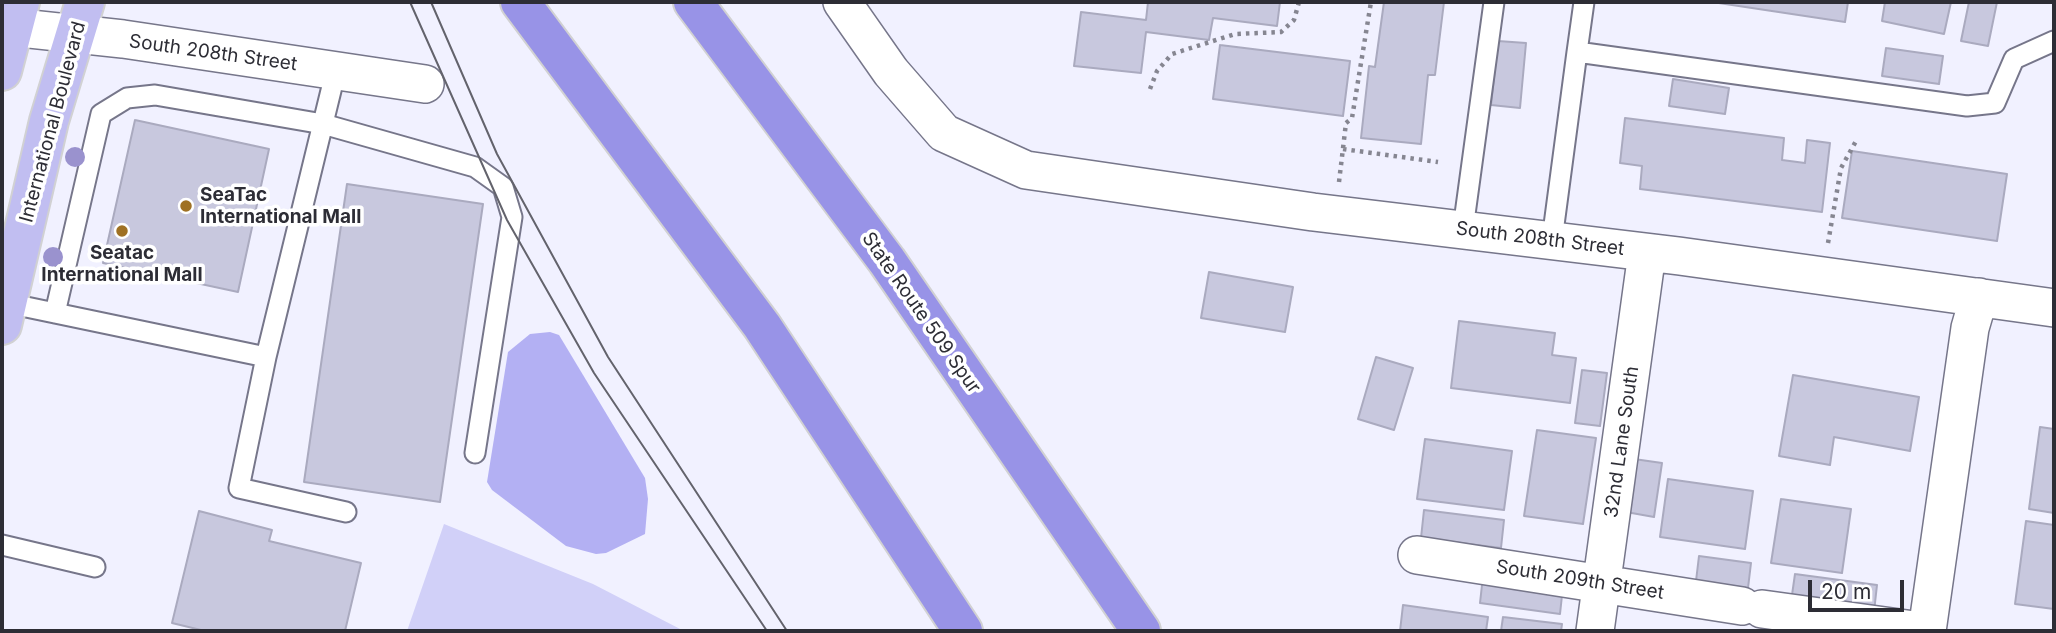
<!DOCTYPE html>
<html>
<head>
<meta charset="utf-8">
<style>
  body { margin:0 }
  #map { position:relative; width:2056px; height:633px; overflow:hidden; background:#f1f1ff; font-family:Inter,sans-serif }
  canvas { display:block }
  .frame { position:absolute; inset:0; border:4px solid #2d2d35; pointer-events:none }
  .scale { position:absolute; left:1808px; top:580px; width:96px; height:32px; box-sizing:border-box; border:4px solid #2d2d35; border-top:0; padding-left:9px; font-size:21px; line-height:24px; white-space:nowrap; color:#2d2d35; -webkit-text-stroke:5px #fff; paint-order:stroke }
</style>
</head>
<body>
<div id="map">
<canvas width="2056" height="633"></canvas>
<div class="frame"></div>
<div class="scale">20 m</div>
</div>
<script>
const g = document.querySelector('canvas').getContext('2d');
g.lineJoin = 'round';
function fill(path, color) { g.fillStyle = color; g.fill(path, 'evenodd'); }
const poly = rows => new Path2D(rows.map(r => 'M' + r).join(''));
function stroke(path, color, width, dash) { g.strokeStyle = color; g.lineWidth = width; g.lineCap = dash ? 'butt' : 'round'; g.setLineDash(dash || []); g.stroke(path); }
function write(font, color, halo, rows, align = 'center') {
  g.font = font + ' Inter,sans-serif'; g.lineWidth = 7; g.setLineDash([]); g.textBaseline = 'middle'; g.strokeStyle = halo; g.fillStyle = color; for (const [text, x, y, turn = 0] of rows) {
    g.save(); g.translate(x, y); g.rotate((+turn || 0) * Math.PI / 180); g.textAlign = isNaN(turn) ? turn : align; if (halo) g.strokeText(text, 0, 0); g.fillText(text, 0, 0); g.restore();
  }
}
fill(poly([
  [444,524,593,584,684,631,407,631]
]), '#d1d0f8');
fill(poly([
  [550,332,559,335,645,478,648,499,645,534,606,553,596,554,566,546,492,490,487,482,508,352,530,334]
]), '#b3b0f3');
const building = poly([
  [1148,2,1280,2,1277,26,1213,18,1209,40,1146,32,1141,73,1074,66,1081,12,1146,20,1148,2],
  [1384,2,1444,2,1435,75,1428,75,1421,144,1361,138,1369,66,1375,67,1384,2],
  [1712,2,1848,2,1845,22,1712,2],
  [1885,2,1951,2,1944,34,1882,21,1885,2],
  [1969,2,1997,2,1988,46,1961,41,1969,2],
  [1498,41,1526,43,1520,108,1491,105,1498,41],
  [1220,45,1350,61,1343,116,1213,99,1220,45],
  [1886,48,1943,56,1939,84,1882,76,1886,48],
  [1673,79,1729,88,1725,114,1669,106,1673,79],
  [1625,118,1784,138,1782,160,1805,163,1807,140,1830,143,1822,212,1640,189,1642,166,1620,163,1625,118],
  [135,120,269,149,238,292,103,263,135,120],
  [1852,151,2007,174,1997,241,1842,218,1852,151],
  [347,184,483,204,440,502,304,482,347,184],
  [1209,272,1293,287,1285,332,1201,318,1209,272],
  [1459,321,1555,333,1552,355,1576,358,1570,403,1451,388,1459,321],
  [1376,357,1413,368,1394,430,1358,419,1376,357],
  [1582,370,1607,373,1600,426,1575,423,1582,370],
  [1793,375,1919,397,1910,451,1834,437,1830,465,1779,456,1793,375],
  [2040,427,2054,429,2054,513,2029,509,2040,427],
  [1537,430,1596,438,1583,524,1524,516,1537,430],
  [1425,439,1512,451,1504,510,1417,499,1425,439],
  [1634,459,1662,463,1654,517,1626,512,1634,459],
  [1668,479,1753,491,1745,549,1660,537,1668,479],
  [1781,499,1851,509,1842,573,1771,563,1781,499],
  [1424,510,1504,520,1501,548,1421,538,1424,510],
  [199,511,272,530,269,541,361,563,345,631,205,631,172,623,199,511],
  [2026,521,2054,525,2054,609,2015,604,2026,521],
  [1699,556,1751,563,1748,588,1696,581,1699,556],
  [1795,574,1877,585,1874,612,1791,602,1795,574],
  [1483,576,1563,586,1560,614,1480,603,1483,576],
  [1403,605,1488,617,1486,631,1400,631,1403,605],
  [1503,617,1562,624,1561,631,1501,631,1503,617]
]);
fill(building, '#c8c8de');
stroke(building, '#aaaabf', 2);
const lane = poly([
  [1584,2,1577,52,1967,106,1995,103,2014,59,2054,41],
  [336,70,266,357,239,488,346,512],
  [1463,229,1494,2],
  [1552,240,1577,52],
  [7,303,266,357],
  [55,313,101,114,127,98,155,95,323,124,475,167,503,187,512,217,475,453],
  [2,545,95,567]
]);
const street = poly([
  [842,2,891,72,944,133,1026,170,1313,212,1679,256,2054,308],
  [2,26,123,39,425,84],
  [1417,555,1742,606],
  [1762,609,1921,631],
  [1595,631,1647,253],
  [1927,631,1970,328,1979,297]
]);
const primary = poly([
  [2,71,20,2],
  [2,325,49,121,85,2]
]);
const highway = poly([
  [520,2,762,326,963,631],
  [693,2,887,261,1141,631]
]);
stroke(lane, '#76768a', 23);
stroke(street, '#76768a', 40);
stroke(primary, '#d1d1d3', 42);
stroke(highway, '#d1d1d3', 42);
stroke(poly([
  [1150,89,1157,71,1172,54,1235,34,1281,32,1294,20,1299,2],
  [1343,149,1438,162],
  [1339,182,1346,123,1352,118,1371,2],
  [1828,243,1841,168,1856,141]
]), '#868691', 4.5, [3.5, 5]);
stroke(lane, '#fff', 19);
stroke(street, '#fff', 37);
stroke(primary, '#c1bef1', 38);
stroke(highway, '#9893e7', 38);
stroke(poly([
  [410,2,507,220,594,373,767,631],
  [431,2,497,154,608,357,787,631]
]), '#63636c', 2);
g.fillStyle = '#9a92ce';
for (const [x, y] of [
  [75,157],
  [53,257]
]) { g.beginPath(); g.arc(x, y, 10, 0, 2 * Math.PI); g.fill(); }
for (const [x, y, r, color] of [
  [186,206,7,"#9f7123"],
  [122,231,7,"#9f7123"]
]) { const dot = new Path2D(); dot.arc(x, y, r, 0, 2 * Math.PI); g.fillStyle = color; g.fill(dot); stroke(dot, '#fff', 2.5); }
write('19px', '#2d2d35', '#fff', [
  ["South 208th Street",213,53,8],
  ["International Boulevard",53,122,-75],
  ["South 208th Street",1540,239,7],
  ["State Route 509 Spur",921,313,55],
  ["32nd Lane South",1622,442,-82],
  ["South 209th Street",1580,580,9]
]);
write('bold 19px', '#2d2d35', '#fff', [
  ["SeaTac",200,195],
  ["International Mall",200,217],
  ["Seatac",122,253,"center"],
  ["International Mall",122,275,"center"]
], 'left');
</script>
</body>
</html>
